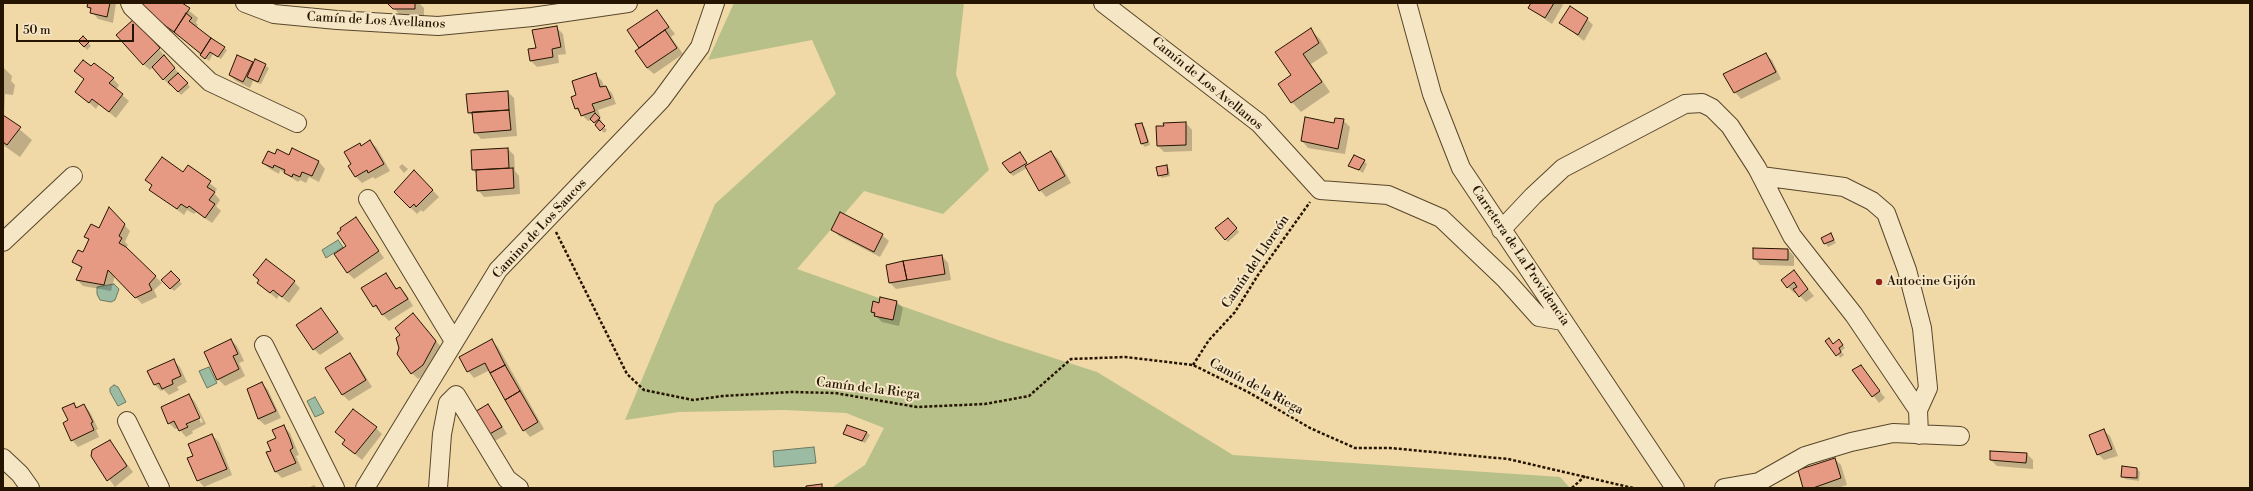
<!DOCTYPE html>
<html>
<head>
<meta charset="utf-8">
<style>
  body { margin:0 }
  #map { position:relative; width:2253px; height:491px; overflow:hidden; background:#f0d9a7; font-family:"Libre Bodoni",serif }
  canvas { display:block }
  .frame { position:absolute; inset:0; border:4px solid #251500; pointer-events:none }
  .scale { position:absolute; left:16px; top:24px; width:118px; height:18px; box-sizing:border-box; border:2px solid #251500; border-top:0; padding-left:5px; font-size:12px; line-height:14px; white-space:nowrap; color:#251500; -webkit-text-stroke:3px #f5e6c6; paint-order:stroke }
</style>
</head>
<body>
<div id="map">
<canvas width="2253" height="491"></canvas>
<div class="frame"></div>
<div class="scale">50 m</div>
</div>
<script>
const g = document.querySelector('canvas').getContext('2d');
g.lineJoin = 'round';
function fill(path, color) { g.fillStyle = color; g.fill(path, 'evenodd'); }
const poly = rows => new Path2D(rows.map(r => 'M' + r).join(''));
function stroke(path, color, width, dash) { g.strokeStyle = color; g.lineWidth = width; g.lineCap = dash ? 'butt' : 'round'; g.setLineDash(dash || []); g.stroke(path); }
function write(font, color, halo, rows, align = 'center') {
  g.font = font + ' "Libre Bodoni",serif'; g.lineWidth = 4; g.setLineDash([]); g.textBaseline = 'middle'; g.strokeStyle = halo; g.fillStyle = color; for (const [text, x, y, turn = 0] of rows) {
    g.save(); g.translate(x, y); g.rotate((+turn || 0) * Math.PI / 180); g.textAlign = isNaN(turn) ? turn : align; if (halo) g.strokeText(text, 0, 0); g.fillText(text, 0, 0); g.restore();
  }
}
fill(poly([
  [734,3,964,3,956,74,989,170,943,214,864,191,797,269,998,340,1097,372,1233,455,1560,477,1570,488,834,488,834,486,865,465,884,428,846,413,784,410,679,412,625,420,715,204,836,94,812,40,708,60]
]), '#b7c089');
const water = poly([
  [338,240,343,247,326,258,322,250,338,240],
  [114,284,119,289,115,300,111,302,100,300,97,294,97,287,114,284],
  [209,367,217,383,207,388,199,371,209,367],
  [114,385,118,387,126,402,118,406,110,392,110,388,114,385],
  [315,397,324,413,315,417,307,401,315,397],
  [814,447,816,463,774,467,773,451,814,447]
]);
fill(water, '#9bbba2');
stroke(water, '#6c7961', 1);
fill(poly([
  [89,3,116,3,113,23,98,19,88,7],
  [180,3,198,18,196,23,198,25,196,28,227,50,221,59,213,54,209,61,184,40,145,13],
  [389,3,419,3,424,8,424,18,403,18],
  [1532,3,1561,3,1563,5,1552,24,1529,8],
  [657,11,675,34,671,37,683,54,654,74,647,68,640,48,628,31],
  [1587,19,1593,25,1584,41,1561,23],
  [141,27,190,87,181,95,172,84,170,86,153,67,150,70,143,64],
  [556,27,563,34,566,54,558,55,559,63,537,67,531,61,537,49],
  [1311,30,1320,39,1328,53,1311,64,1330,92,1301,112,1292,102,1292,75],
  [83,37,91,46,87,50,79,41],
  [1765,54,1772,60,1781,79,1741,99,1735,92],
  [256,60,269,68,261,84,253,81,250,88,236,81,230,75,252,63,254,65],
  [3,67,12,76,11,81,15,85,13,95,5,94,4,116,32,140,20,157,3,145],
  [595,74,602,81,604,87,606,87,612,93,616,104,598,110,601,118,599,118,602,121,600,123,607,130,604,133,592,120,588,121,576,109,572,98,578,96],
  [113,79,119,85,116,90,129,101,116,118,99,104,96,109,76,91,85,80],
  [508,92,514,98,517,136,481,139,475,132,474,117,469,112],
  [1343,120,1350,127,1345,154,1308,148,1302,141],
  [1186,123,1192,130,1192,151,1164,152,1158,146],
  [1142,124,1145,128,1150,145,1145,147,1142,144,1136,125],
  [370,141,377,148,390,171,375,179,373,177,362,183,356,177,352,165,361,147],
  [508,149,514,155,515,171,519,176,520,194,484,197,478,190,477,174,473,170],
  [292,150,319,162,325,169,319,182,309,177,306,183,300,180,298,182,280,170,279,174,270,169,263,163,276,155,289,156],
  [1051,152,1058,159,1071,183,1046,197,1040,190,1027,168,1013,176,1010,173,1020,153,1028,165],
  [1364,161,1367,164,1363,173,1350,165],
  [402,164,408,169,404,173,399,167],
  [188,166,217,189,214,193,220,200,216,206,221,211,212,223,196,212,194,214,187,210,184,215,150,189,153,186,147,180,183,173],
  [1166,166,1169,169,1170,176,1162,178,1159,175],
  [414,171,439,197,423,212,421,210,417,214,395,192],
  [115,215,130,231,125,242,128,245,126,248,162,283,154,290,157,297,142,304,115,275,111,291,83,286,77,280,82,269,74,262,83,253,89,241,86,237,100,229],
  [356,219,384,258,354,279,347,272,347,247],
  [1231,222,1239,232,1228,242,1225,239],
  [832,229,882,235,889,241,880,257,839,236],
  [1831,235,1836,243,1828,247,1822,238],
  [1788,250,1794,256,1794,266,1760,265,1754,258],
  [942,256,948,263,951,280,896,289,890,283,887,265],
  [171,272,182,284,174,291,163,280],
  [1794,272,1814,296,1806,302,1796,292,1794,293,1788,287],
  [386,274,397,289,400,288,406,294,413,306,389,321,374,306],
  [254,275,294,282,300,288,289,303,279,295,277,299,265,289],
  [897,302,903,308,899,326,882,322,872,312,879,304],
  [321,309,344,339,320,355,314,349],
  [413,314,442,348,429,371,418,379,412,373,402,335],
  [231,340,237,346,244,361,239,363,245,376,225,386,218,379],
  [1839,340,1845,348,1841,351,1844,355,1840,358,1833,344],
  [492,341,498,347,544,429,530,437,524,430,490,370,474,378,468,371],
  [350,354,356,361,372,387,349,401,342,394],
  [173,360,180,367,187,382,177,387,179,390,169,395,164,390,161,391,155,385,148,372],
  [1860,366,1885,398,1879,403,1854,371],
  [262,383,268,390,281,418,265,425,258,419],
  [189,395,195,402,206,424,192,431,193,433,186,437,178,428,175,429,169,423],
  [191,401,193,401,203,422,201,423],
  [74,404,78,408,84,405,90,412,98,429,96,430,99,437,78,447,72,440,69,421],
  [488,405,494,412,507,434,493,442,474,413],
  [848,426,867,433,870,435,865,443,848,436,845,434],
  [284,427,290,433,299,455,296,456,302,470,282,478,276,472,268,453,272,451],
  [376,428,382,434,362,460,343,444,346,440],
  [2103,430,2110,436,2118,456,2104,460,2098,454],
  [212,435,219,442,232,475,204,487,198,480,194,456],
  [110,442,133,472,115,487,92,456],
  [1991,452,2027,454,2033,460,2033,469,1997,466,1991,460],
  [1835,459,1841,465,1847,485,1838,488,1804,488],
  [2122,467,2137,469,2140,472,2139,481,2125,479,2122,476],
  [314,485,317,488,308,488]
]), '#0003');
const building = poly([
  [88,3,110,3,107,17,90,13,91,8,87,7,88,3],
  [134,3,182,3,190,8,174,32,134,3],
  [387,3,415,3,415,9,393,9,387,3],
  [1531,3,1554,3,1545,18,1528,8,1531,3],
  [1570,6,1588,18,1578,35,1559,23,1570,6],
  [657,10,669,27,639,48,627,30,657,10],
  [186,13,192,18,189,21,211,38,201,54,174,32,186,13],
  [134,19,160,48,143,65,116,35,134,19],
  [557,26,561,47,552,49,553,57,530,61,528,49,536,48,532,30,557,26],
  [1311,28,1319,43,1303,54,1322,82,1291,103,1278,84,1291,75,1275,52,1311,28],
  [665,30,677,48,647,68,635,51,665,30],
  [83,36,89,42,84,47,78,41,83,36],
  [211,38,225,47,218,57,210,52,205,59,200,55,211,38],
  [1766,53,1776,72,1734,93,1723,74,1766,53],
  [164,55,175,68,163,80,152,67,164,55],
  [237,55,253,62,243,82,229,75,237,55],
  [255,59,266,64,258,82,247,77,255,59],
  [83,60,91,66,94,63,114,78,109,83,123,94,109,112,92,99,89,103,75,92,84,79,74,71,83,60],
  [178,73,188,83,178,92,168,82,178,73],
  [596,73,600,87,606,86,611,98,592,104,595,111,581,116,578,108,575,109,571,97,576,95,572,81,596,73],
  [508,91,509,110,468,113,466,94,508,91],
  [509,110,511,130,474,133,472,112,509,110],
  [595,113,600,118,594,123,590,119,595,113],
  [3,115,21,127,7,145,3,142,3,115],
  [1305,117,1334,123,1335,118,1344,119,1338,149,1301,141,1305,117],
  [599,120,605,126,600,131,595,125,599,120],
  [1186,122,1186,145,1157,146,1156,126,1164,126,1163,123,1186,122],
  [1142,123,1148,142,1141,144,1135,124,1142,123],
  [370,140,384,164,368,173,367,170,355,177,348,166,351,164,344,152,360,143,361,146,370,140],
  [292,148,319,161,312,176,302,172,300,177,293,174,292,177,284,173,285,170,274,165,273,168,262,163,268,151,275,154,277,149,289,155,292,148],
  [508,148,509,168,472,170,471,150,508,148],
  [1051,151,1065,176,1039,191,1025,166,1051,151],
  [1020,152,1027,163,1010,173,1002,163,1020,152],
  [1354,155,1365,160,1359,170,1348,166,1354,155],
  [162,157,183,172,188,165,211,181,207,187,215,192,209,200,215,204,205,218,189,206,187,208,181,204,177,209,149,190,152,185,145,180,162,157],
  [1167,165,1168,174,1158,176,1156,167,1167,165],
  [513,168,514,188,477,191,476,170,513,168],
  [414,170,433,190,416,207,414,204,410,208,394,192,414,170],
  [109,207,125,224,119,236,122,238,119,243,126,247,156,276,149,284,152,290,135,298,108,270,104,285,76,280,82,267,72,262,78,250,83,252,89,239,84,237,91,224,99,228,109,207],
  [840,212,883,234,874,252,831,230,840,212],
  [356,217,379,251,347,273,334,254,346,246,337,233,341,230,340,228,356,217],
  [1228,218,1237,228,1225,240,1215,228,1228,218],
  [1831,233,1834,240,1824,244,1821,238,1831,233],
  [1753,248,1788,249,1788,260,1753,259,1753,248],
  [942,255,945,274,907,280,903,261,942,255],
  [266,259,295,281,282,297,273,290,270,293,257,283,259,280,253,275,266,259],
  [903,261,907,280,889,283,886,265,903,261],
  [1794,270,1808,289,1799,297,1793,289,1797,287,1794,282,1787,288,1781,280,1794,270],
  [171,271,180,280,170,289,161,280,171,271],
  [386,273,396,289,400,287,408,299,382,315,376,305,373,307,361,288,386,273],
  [880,297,897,301,893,320,874,316,875,313,871,312,873,301,879,303,880,297],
  [321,308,338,332,313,350,296,325,321,308],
  [413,313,436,341,423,365,411,374,397,354,399,348,396,338,400,335,395,328,413,313],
  [1829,338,1833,344,1839,339,1843,345,1839,348,1841,352,1836,356,1825,341,1829,338],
  [231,339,238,354,233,356,239,369,217,380,204,352,231,339],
  [492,339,505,365,490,373,485,363,467,372,459,357,492,339],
  [350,353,366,380,342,395,325,368,350,353],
  [174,359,181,376,172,380,173,384,162,389,159,383,154,385,147,371,174,359],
  [505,365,520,391,505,400,490,373,505,365],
  [1861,365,1880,391,1872,397,1852,370,1861,365],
  [262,382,276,411,258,419,247,389,262,382],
  [520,391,538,422,523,431,505,400,520,391],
  [189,394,200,418,186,424,188,427,179,431,174,421,168,424,161,407,189,394],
  [74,403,76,408,84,404,93,422,91,423,94,430,71,441,63,423,68,420,62,408,74,403],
  [488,404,502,427,486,436,473,413,488,404],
  [353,409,377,427,355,454,342,444,345,440,335,432,353,409],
  [284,425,290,439,293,448,290,450,296,463,275,472,266,452,271,451,267,442,276,438,272,430,284,425],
  [847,425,867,432,862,441,843,434,847,425],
  [2104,429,2112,449,2097,455,2089,435,2104,429],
  [212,434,227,469,197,481,187,458,193,456,188,444,212,434],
  [110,440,127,466,107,481,91,456,92,450,110,440],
  [1990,451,2027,453,2026,463,1990,460,1990,451],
  [1835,458,1841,478,1813,488,1803,488,1798,470,1835,458],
  [2122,466,2137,468,2137,478,2121,477,2122,466],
  [822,484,822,488,806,488,806,486,822,484]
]);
fill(building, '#e79a83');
stroke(building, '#251500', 1);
const minor = poly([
  [130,3,132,7,210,82,297,123],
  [245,3,274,14,337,20,438,26,532,17,628,3],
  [1103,3,1259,123,1320,190,1388,195,1441,218,1505,279,1539,317,1563,321],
  [1407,3,1432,94,1461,168,1675,488],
  [1761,176,1844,187,1872,201,1886,213,1907,270,1922,328,1928,388,1918,410],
  [368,199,454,341],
  [1501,230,1533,196,1563,168,1685,104,1702,103,1712,108,1730,126,1757,168,1792,236,1854,315,1918,410,1919,435],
  [3,242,73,176],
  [264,345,335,488],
  [127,421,160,488],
  [3,458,20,474,30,488],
  [365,488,498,270,661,100,700,47,715,3],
  [438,488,442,434,448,403,456,395,507,479,519,488],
  [1724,488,1759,482,1805,456,1851,442,1893,433,1960,436]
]);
stroke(minor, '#58462a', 20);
stroke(poly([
  [556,232,627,374,644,390,693,400,723,396,791,392,835,393,917,407,985,404,1029,396,1071,359,1125,357,1193,365,1248,392,1310,428,1355,448,1390,448,1508,459,1633,488],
  [1193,365,1209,340,1235,312,1258,275,1310,202],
  [1572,488,1585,476]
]), '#251500', 2.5, [3, 2]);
stroke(minor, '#f5e6c6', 18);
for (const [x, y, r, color] of [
  [1879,282,4,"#8f2418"]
]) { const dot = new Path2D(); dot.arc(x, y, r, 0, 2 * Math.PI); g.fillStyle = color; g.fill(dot); stroke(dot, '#f5e6c6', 1.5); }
write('13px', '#251500', '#f5e6c6', [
  ["Camín de Los Avellanos",376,21,3],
  ["Camín de Los Avellanos",1207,84,39],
  ["Camino de Los Saucos",540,229,-47],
  ["Carretera de La Providencia",1520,256,56],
  ["Camín del Lloreón",1256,262,-56],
  ["Camín de la Riega",1256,387,28],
  ["Camín de la Riega",868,389,7]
]);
write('13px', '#251500', '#f5e6c6', [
  ["Autocine Gijón",1887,282]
], 'left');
</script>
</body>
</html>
